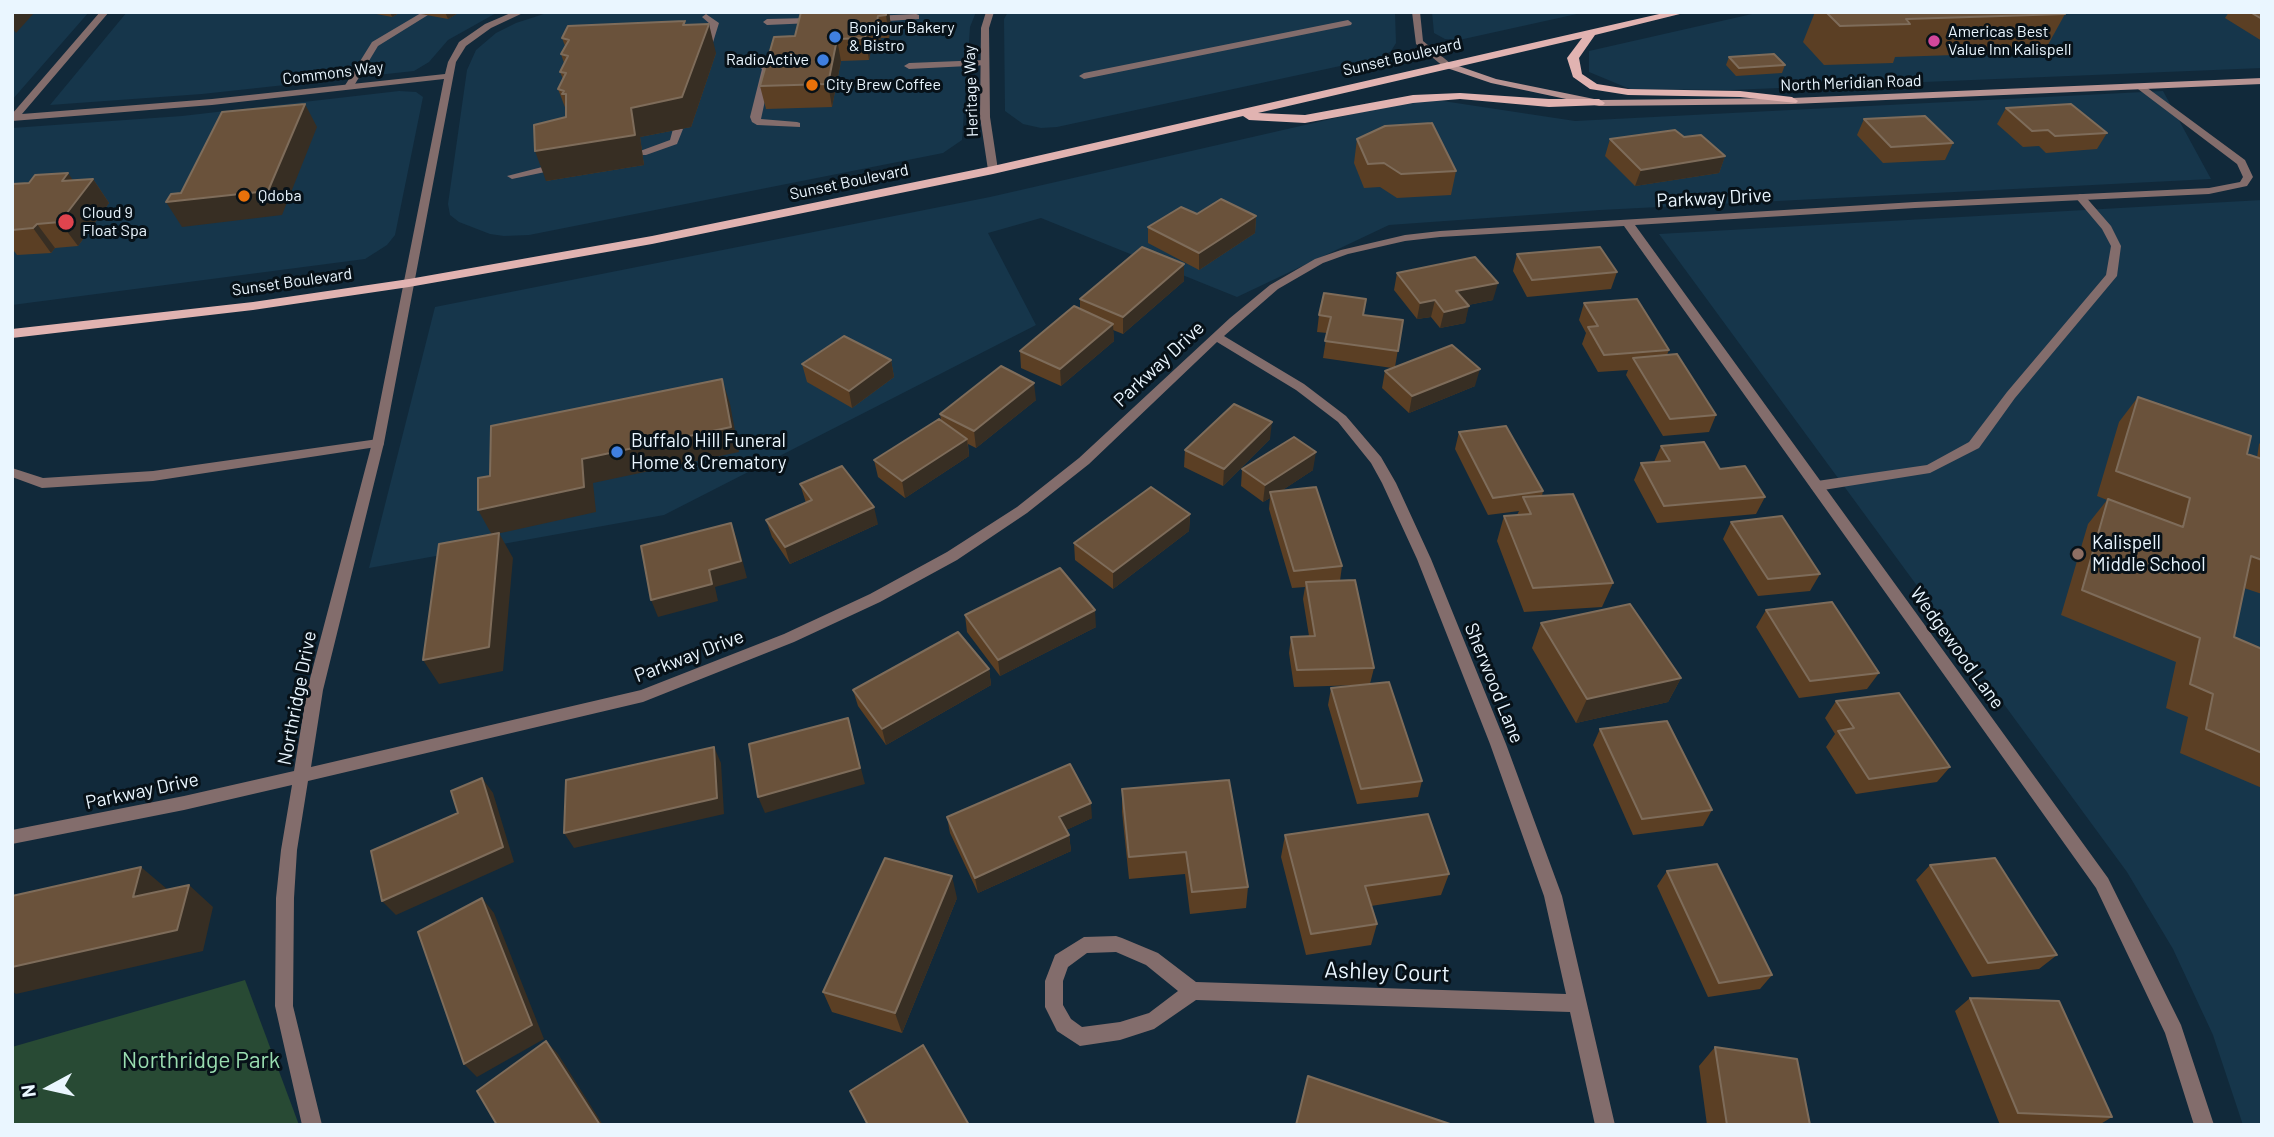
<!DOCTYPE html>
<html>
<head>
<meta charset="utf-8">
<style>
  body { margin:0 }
  #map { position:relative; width:2274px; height:1137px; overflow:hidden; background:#11293a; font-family:Barlow,sans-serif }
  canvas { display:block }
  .frame { position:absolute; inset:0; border:14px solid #eaf6ff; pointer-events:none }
  .north { position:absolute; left:14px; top:1053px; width:70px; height:70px; -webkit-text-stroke:5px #071118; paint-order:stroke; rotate:262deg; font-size:19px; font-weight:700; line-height:28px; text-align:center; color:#eaf6ff }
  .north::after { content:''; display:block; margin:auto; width:24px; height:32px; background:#eaf6ff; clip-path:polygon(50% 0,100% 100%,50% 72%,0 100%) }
</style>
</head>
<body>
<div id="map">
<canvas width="2274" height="1137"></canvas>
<div class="frame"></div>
<div class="north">N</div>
</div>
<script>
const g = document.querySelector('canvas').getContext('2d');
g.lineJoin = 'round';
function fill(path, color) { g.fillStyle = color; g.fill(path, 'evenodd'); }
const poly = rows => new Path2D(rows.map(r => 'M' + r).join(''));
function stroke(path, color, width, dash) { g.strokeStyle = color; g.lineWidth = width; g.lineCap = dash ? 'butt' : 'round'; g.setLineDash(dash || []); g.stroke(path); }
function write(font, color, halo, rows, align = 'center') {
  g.font = font + ' Barlow,sans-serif'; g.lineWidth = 6; g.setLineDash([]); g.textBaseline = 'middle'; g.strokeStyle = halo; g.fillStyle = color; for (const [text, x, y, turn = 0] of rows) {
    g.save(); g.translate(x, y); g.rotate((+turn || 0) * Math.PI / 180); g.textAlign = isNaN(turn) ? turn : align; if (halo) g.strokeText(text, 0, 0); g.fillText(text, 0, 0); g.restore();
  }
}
fill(poly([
  [12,12,89,12,12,100],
  [127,12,498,12,448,40,429,62,414,71,202,94,50,105],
  [550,12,976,12,970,27,962,140,943,153,529,235,504,236,490,234,459,222,450,215,448,204,467,70,476,50,496,33,516,23],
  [1008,12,1395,12,1396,43,1391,51,1382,57,1057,127,1041,128,1023,124,1005,111,1004,19],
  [1432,12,1586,12,1459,40,1445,39,1434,33],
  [1761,12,2262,12,2262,68,1731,90,1630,89,1589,72,1589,51],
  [399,91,416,92,423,97,395,235,387,245,365,259,12,305,12,128,182,116],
  [2163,91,2211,179,1600,210,1389,225,1237,297,1041,218,988,233,1036,325,664,515,369,568,435,307,990,197,1423,98,1575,121],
  [2262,200,2262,1125,2243,1125,2213,1035,2173,949,2127,872,1659,234]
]), '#16364b');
fill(poly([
  [245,980,299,1125,12,1125,12,1047]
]), '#284a34');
fill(poly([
  [421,13,428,15,378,46,352,89,346,89,344,87,372,42,421,13],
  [706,14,719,23,710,52,706,55,702,52,710,24,702,17,706,14],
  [916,14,919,15,919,19,872,22,868,19,872,16,916,14],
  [809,18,813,21,812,23,767,25,763,22,767,19,809,18],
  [1348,20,1352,23,1351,25,1084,79,1079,76,1084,73,1348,20],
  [756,57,772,68,761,119,797,122,800,123,800,127,757,125,752,122,750,117,762,69,752,60,756,57],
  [985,60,988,61,988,65,909,69,904,66,909,63,985,60],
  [678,126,683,129,677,144,646,155,640,155,640,151,670,140,673,129,678,126],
  [546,166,551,169,550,171,512,179,507,176,546,166],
  [2080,194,2084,195,2111,226,2121,246,2117,276,2015,398,1979,448,1930,473,1817,491,1812,489,1810,486,1812,483,1817,481,1927,465,1969,442,2007,392,2106,275,2111,246,2102,229,2075,197,2080,194],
  [378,439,383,440,384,443,383,446,153,481,42,488,12,477,12,468,43,478,153,471,378,439]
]), '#836d6c');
fill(poly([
  [100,12,109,12,22,114,212,99,445,74,448,62,459,42,485,24,513,12,525,12,491,28,466,46,456,62,384,443,323,690,311,767,641,690,784,634,870,594,947,552,1017,507,1079,458,1230,318,1270,285,1315,259,1341,250,1405,235,1440,231,1915,202,2209,188,2240,182,2243,177,2237,164,2134,86,2142,84,2245,160,2253,177,2247,186,2209,194,1915,208,1635,225,2108,878,2181,1025,2214,1125,2194,1125,2165,1033,2096,888,1624,226,1440,237,1405,241,1348,254,1323,263,1278,289,1224,336,1304,384,1346,416,1381,457,1396,483,1431,559,1506,744,1562,896,1615,1125,1595,1125,1570,1012,1196,1000,1154,1029,1120,1040,1080,1046,1057,1031,1045,1007,1045,981,1055,955,1084,937,1116,936,1122,938,1158,953,1196,982,1566,994,1544,896,1490,744,1417,559,1382,483,1371,463,1338,422,1296,390,1217,342,1089,464,1027,513,957,560,880,602,794,642,643,702,308,781,297,850,294,898,293,1006,322,1125,302,1125,275,1006,276,898,281,850,292,785,184,810,12,844,12,830,184,796,294,771,307,690,372,443,444,79,212,105,12,121,12,114,100,12],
  [1116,952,1146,965,1178,991,1149,1013,1120,1022,1082,1027,1071,1019,1063,1005,1063,981,1068,967,1087,953,1116,952],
  [986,12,994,12,989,28,990,117,998,170,993,173,988,170,980,117,981,28,986,12],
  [1412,12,1420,12,1423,41,1450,63,1450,67,1444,67,1416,44,1412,12]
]), '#836d6c');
fill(poly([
  [1447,62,1496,79,1599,100,1792,98,2262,78,2262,84,1792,104,1599,106,1491,83,1444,67,1442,65,1447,62]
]), '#b89493');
fill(poly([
  [1668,12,1688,12,1595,35,1579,58,1582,74,1597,84,1628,89,1740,91,1792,97,1798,101,1796,103,1740,97,1628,95,1590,89,1573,77,1567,58,1582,38,1258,113,1305,115,1413,95,1460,93,1549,99,1599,99,1605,103,1603,105,1549,107,1460,99,1413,103,1305,123,1249,120,1243,116,993,174,652,244,409,287,253,310,12,338,12,329,253,302,409,279,652,236,993,166,1668,12]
]), '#e1b3b1');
fill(poly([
  [366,12,401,12,392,17],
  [410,12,460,12,448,19],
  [889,12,891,26,889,38,881,38,879,50,871,50,869,60,841,61,832,107,766,109,760,86,795,36],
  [1815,12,2063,12,2065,14,2044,52,1895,57,1893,63,1824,65,1803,42],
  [2229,12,2262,12,2262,41,2225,18],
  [686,25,716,53,691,127,640,137,644,165,546,181,566,117,566,110,558,89,563,79,560,72,564,63,561,54,565,46,562,38],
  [1729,57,1785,65,1782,73,1736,76,1726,65],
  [2006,108,2107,133,2097,149,2046,153,2039,146,2023,147,1997,124],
  [1864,119,1953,143,1945,160,1883,163,1857,135],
  [1684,137,1725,156,1719,173,1635,186,1605,156,1610,139],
  [1357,139,1456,171,1451,195,1397,198,1380,187,1364,188,1354,163],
  [93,179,109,203,78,246,55,248,51,253,17,255,14,251,12,251,12,184],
  [1197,214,1256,216,1255,233,1199,270,1148,243,1148,227],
  [1517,254,1617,272,1611,289,1527,297,1513,271],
  [1184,264,1184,281,1123,334,1113,330,1114,341,1061,386,1021,368,1020,351,1080,309,1080,299],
  [1397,273,1493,300,1468,305,1465,323,1440,328,1431,317,1417,319,1394,290],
  [1584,303,1669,350,1667,355,1716,415,1709,432,1663,436,1626,375,1628,370,1598,372,1582,344,1586,333,1579,320],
  [1319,315,1363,315,1403,320,1395,367,1475,386,1409,413,1382,388,1385,371,1392,368,1323,358,1327,333,1317,332],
  [891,360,894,377,852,408,807,382,802,364],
  [2138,397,2247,454,2257,458,2259,444,2262,441,2262,594,2244,588,2234,637,2262,649,2262,788,2180,753,2188,717,2166,708,2176,662,2061,615,2088,524,2107,500,2097,496,2119,422],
  [1036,400,976,448,968,444,969,456,905,498,878,477,874,460,941,420,940,414],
  [1459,432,1543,491,1542,496,1613,583,1602,607,1524,612,1497,541,1504,516,1517,515,1519,511,1488,515,1455,449],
  [1270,439,1223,486,1184,467,1185,450],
  [1661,446,1720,469,1765,497,1756,514,1657,523,1634,480,1641,463,1654,462],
  [1242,469,1313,470,1281,491,1342,566,1340,581,1374,668,1370,684,1422,781,1418,797,1357,804,1328,705,1331,688,1363,685,1294,687,1289,653,1291,637,1309,636,1303,599,1305,587,1292,588,1269,509,1270,498,1263,502,1241,486],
  [800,484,878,524,790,564,772,537,766,520,806,503],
  [1190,514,1189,531,1113,589,1075,560,1074,543],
  [1731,522,1820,574,1810,591,1758,596,1723,539],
  [1766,610,1879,673,1867,689,1799,698,1756,627],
  [965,615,1096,627,1000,676,967,632],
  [1541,623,1681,678,1668,702,1576,723,1532,648],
  [989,669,991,685,886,745,858,706,853,690],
  [1836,701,1950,767,1937,782,1856,794,1826,747,1835,734,1825,718],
  [1600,729,1712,810,1703,826,1633,835,1593,745],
  [1122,789,1248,887,1246,908,1190,914,1185,874,1129,879,1122,812],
  [947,817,1092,818,1066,830,1069,835,1071,851,978,893,950,833],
  [1285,835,1449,874,1441,895,1371,906,1377,924,1371,945,1306,955,1281,857],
  [1930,865,2057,955,2039,969,1972,977,1916,880],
  [1667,871,1772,975,1760,989,1708,997,1657,886],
  [957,898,902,1033,832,1012,823,992],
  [1970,998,2112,1117,2099,1125,2000,1125,1955,1011],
  [1715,1047,1810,1125,1707,1125,1699,1066]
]), '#5b3f24');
fill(poly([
  [12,12,35,12,16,33,12,28],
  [390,12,401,12,392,17],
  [445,12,460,12,448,19],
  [886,12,889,12,891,26,889,38,886,15],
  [878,16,881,38,879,50,876,27],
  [709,24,716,53,691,127,640,137,644,165,546,181,535,151,631,108],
  [867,27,871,50,869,60,865,38],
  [837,39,841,61,832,107,828,84],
  [305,104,317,127,282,215,182,227,166,202],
  [1725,156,1719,173,1635,186,1641,170],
  [68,173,82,193,93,179,109,203,78,246,60,222,62,181],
  [1256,216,1255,233,1199,270,1199,253],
  [37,224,55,248,51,253,33,228],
  [1184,264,1184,281,1123,334,1123,317],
  [1498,283,1493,300,1453,308,1456,291],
  [1435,300,1431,317,1417,319,1420,303],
  [1469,306,1465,323,1440,328,1444,312],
  [1113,324,1114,341,1061,386,1060,369],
  [891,360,894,377,852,408,849,391],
  [1480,369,1475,386,1409,413,1412,396],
  [722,379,730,404,739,452,593,483,596,512,492,535,478,510,582,459],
  [1034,383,1036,400,976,448,974,431],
  [1272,422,1270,439,1223,486,1224,469],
  [967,439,969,456,905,498,902,481],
  [1316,452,1313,470,1272,497,1270,492,1270,498,1263,502,1265,485],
  [874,507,878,524,790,564,785,547],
  [1190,514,1189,531,1113,589,1113,572],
  [731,523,737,540,747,578,715,587,718,601,658,617,651,600,709,570],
  [499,533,513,558,503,671,439,684,423,660],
  [1095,610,1096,627,1000,676,998,660],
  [989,669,991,685,886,745,882,729],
  [1681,678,1668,702,1576,723,1587,699],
  [848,718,865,784,765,813,758,797],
  [714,747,721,763,724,814,574,848,564,833],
  [482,778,493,793,514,862,396,915,382,901,503,847],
  [1091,803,1092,818,1060,833,1059,817],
  [1069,835,1071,851,978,893,975,878],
  [141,867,167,889,160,919,133,897],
  [952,876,957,898,902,1033,895,1013],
  [189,885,213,907,203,951,16,994,12,991,12,967],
  [482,898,494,913,544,1039,477,1077,464,1064],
  [546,1041,558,1054,603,1125,600,1125]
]), '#372e23');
const building = poly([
  [801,12,886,12,886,15,878,16,876,27,867,27,865,38,837,39,828,84,760,86,774,37,795,36,801,12],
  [1826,12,2063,12,2065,14,1906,19,1910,24,1840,26,1826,12],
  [2250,12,2262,12,2262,19,2250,12],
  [685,21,683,25,709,24,682,97,631,108,635,135,535,151,534,125,566,117,566,94,562,94,564,91,558,89,566,73,560,72,568,56,561,54,569,40,562,38,568,26,685,21],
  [1774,54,1785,65,1739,68,1729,57,1774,54],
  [305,104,268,191,166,202,171,194,181,193,222,112,305,104],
  [2071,104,2107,133,2055,136,2048,130,2032,131,2006,108,2071,104],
  [1925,116,1953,143,1891,147,1864,119,1925,116],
  [1432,123,1456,171,1401,174,1384,163,1368,164,1357,139,1385,126,1432,123],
  [1675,130,1684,137,1701,135,1725,156,1641,170,1610,139,1675,130],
  [68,173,62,181,93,179,60,222,37,224,33,228,12,230,12,184,29,183,35,175,68,173],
  [1221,199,1256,216,1199,253,1148,227,1181,207,1197,214,1221,199],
  [1142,247,1184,264,1123,317,1080,299,1142,247],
  [1600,247,1617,272,1532,280,1517,254,1600,247],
  [1475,257,1498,283,1456,291,1469,306,1444,312,1435,300,1420,303,1397,273,1475,257],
  [1324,293,1366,299,1363,315,1403,320,1398,351,1325,341,1331,317,1319,315,1324,293],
  [1637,299,1669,350,1604,355,1588,327,1598,326,1584,303,1637,299],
  [1074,306,1113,324,1060,369,1020,351,1074,306],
  [844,336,891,360,849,391,802,364,844,336],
  [1452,345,1480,369,1412,396,1385,371,1452,345],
  [1677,354,1716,415,1670,419,1633,358,1677,354],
  [1001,366,1034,383,974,431,940,414,1001,366],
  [722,379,731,427,582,459,584,487,478,510,478,478,490,476,491,426,722,379],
  [2138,397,2251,436,2247,454,2262,459,2262,560,2251,556,2234,637,2262,649,2262,753,2206,729,2213,694,2190,684,2200,638,2082,590,2108,499,2183,527,2190,498,2116,471,2138,397],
  [1234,404,1272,422,1224,469,1185,450,1234,404],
  [939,419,967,439,902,481,874,460,939,419],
  [1506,426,1543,491,1493,498,1459,432,1506,426],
  [1294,437,1316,452,1265,485,1242,469,1294,437],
  [1704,442,1720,469,1745,466,1765,497,1664,506,1641,463,1670,461,1661,446,1704,442],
  [842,466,874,507,785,547,766,520,812,500,800,484,842,466],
  [1151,487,1190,514,1113,572,1074,543,1151,487],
  [1316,487,1342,566,1294,571,1270,492,1316,487],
  [1573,494,1613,583,1533,588,1504,516,1531,514,1523,497,1573,494],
  [1782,516,1820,574,1768,579,1731,522,1782,516],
  [731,523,741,561,709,570,712,584,651,600,641,546,731,523],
  [499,533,489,647,423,660,439,544,499,533],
  [1060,568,1095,610,998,660,965,615,1060,568],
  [1355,580,1374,668,1297,670,1291,637,1315,636,1306,582,1355,580],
  [1832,602,1879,673,1810,681,1766,610,1832,602],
  [1630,604,1681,678,1587,699,1541,623,1630,604],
  [958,632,989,669,882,729,853,690,958,632],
  [1389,682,1422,781,1361,789,1331,688,1389,682],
  [1899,693,1950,767,1869,779,1838,731,1854,728,1836,701,1899,693],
  [848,718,860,768,758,797,749,744,848,718],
  [1667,721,1712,810,1642,819,1600,729,1667,721],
  [714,747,717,798,564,833,566,780,714,747],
  [1070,764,1091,803,1059,817,1069,835,975,878,947,817,1070,764],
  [482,778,503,847,382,901,371,851,458,813,451,791,482,778],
  [1229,780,1248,887,1192,892,1186,852,1129,857,1122,789,1229,780],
  [1428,814,1449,874,1365,886,1377,924,1311,934,1285,835,1428,814],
  [885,858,952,876,895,1013,823,992,885,858],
  [1995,858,2057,955,1988,963,1930,865,1995,858],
  [1717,864,1772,975,1719,983,1667,871,1717,864],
  [141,867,133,897,189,885,177,930,12,967,12,896,141,867],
  [482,898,532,1025,464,1064,418,932,482,898],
  [1970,998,2059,1001,2112,1117,2018,1113,1970,998],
  [546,1041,600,1125,497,1125,477,1091,546,1041],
  [923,1045,969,1125,868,1125,850,1091,923,1045],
  [1715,1047,1797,1059,1810,1125,1727,1125,1715,1047],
  [1308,1076,1453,1125,1296,1125,1308,1076]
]);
fill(building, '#6a523b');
stroke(building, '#7e6c5a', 2);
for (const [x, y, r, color] of [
  [835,37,7,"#3f7fe0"],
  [1934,41,7,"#d1479c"],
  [823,60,7,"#3f7fe0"],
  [812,85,7,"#e8710a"],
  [244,196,7,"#e8710a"],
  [66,222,9,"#e0444e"],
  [617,452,7,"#3f7fe0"],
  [2078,554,7,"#8d6e63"]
]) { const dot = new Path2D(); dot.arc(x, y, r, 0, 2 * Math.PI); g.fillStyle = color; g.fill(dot); stroke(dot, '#071118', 2.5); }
write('16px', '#eaf6ff', '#071118', [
  ["Bonjour Bakery",849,28],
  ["& Bistro",849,46],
  ["Americas Best",1948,32],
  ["Value Inn Kalispell",1948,50],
  ["RadioActive",809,60,"right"],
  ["City Brew Coffee",826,85],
  ["Qdoba",258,196],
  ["Cloud 9",82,213],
  ["Float Spa",82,231]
], 'left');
write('16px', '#eaf6ff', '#071118', [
  ["Sunset Boulevard",1402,57,-13],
  ["Commons Way",333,73,-7],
  ["North Meridian Road",1851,83,-2],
  ["Heritage Way",971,91,-92],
  ["Sunset Boulevard",849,182,-12],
  ["Sunset Boulevard",292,282,-8]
]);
write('19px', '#eaf6ff', '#071118', [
  ["Parkway Drive",1714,198,-3],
  ["Parkway Drive",1159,364,-43],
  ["Wedgewood Lane",1957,648,54],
  ["Parkway Drive",689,656,-21],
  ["Sherwood Lane",1494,683,68],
  ["Northridge Drive",297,698,-79],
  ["Parkway Drive",142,791,-12]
]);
write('19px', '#eaf6ff', '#071118', [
  ["Buffalo Hill Funeral",631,441],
  ["Home & Crematory",631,463],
  ["Kalispell",2092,543],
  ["Middle School",2092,565]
], 'left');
write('23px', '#eaf6ff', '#071118', [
  ["Ashley Court",1387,972,2]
]);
write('23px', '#99ddb0', '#071118', [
  ["Northridge Park",201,1060]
]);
</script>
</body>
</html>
